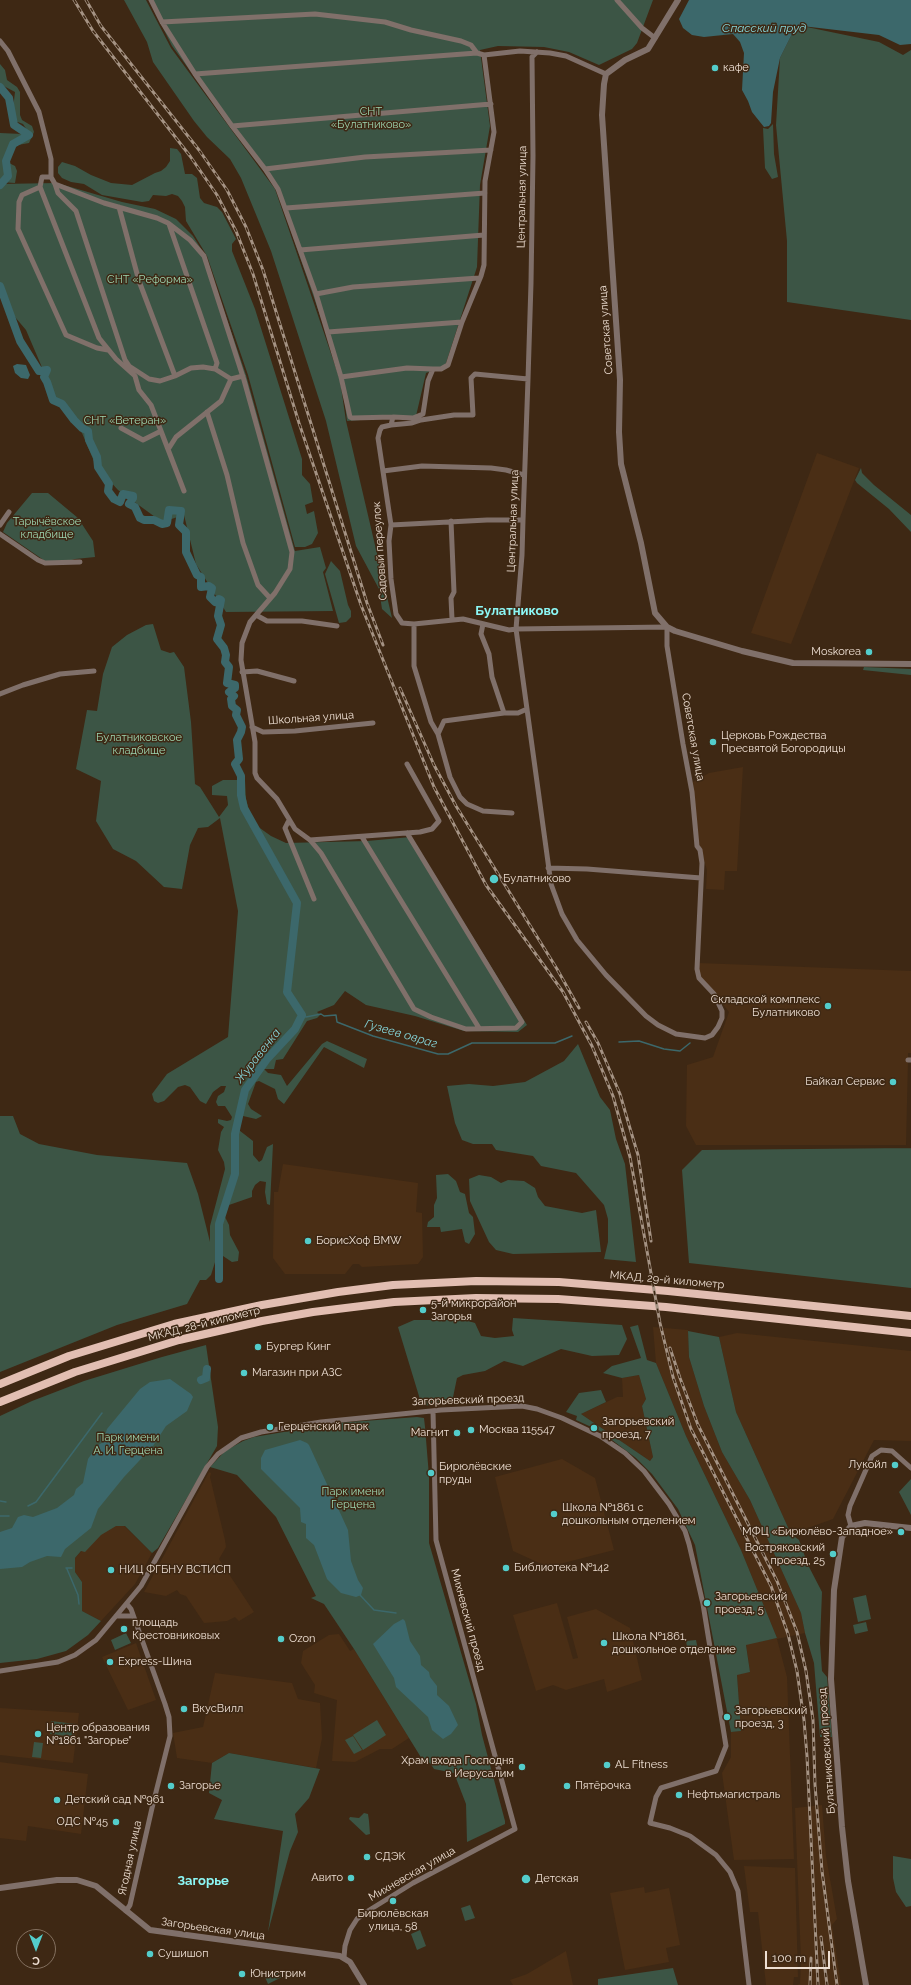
<!DOCTYPE html>
<html>
<head>
<meta charset="utf-8">
<style>
  body { margin:0 }
  #map { position:relative; width:911px; height:1985px; overflow:hidden; background:#3e2814; font-family:Raleway,sans-serif }
  canvas { display:block }
  .north { position:absolute; left:16px; top:1929px; width:40px; height:40px; box-sizing:border-box; background:#3e2814; border:1px solid #847160; border-radius:50%; rotate:180deg; font-size:11px; font-weight:700; line-height:16px; text-align:center; color:#eedfd3 }
  .north::after { content:''; display:block; margin:auto; width:14px; height:18px; background:#53cdcb; clip-path:polygon(50% 0,100% 100%,50% 72%,0 100%) }
  .scale { position:absolute; left:765px; top:1951px; width:65px; height:18px; box-sizing:border-box; border:2px solid #eedfd3; border-top:0; padding-left:5px; font-size:12px; line-height:14px; white-space:nowrap; color:#eedfd3; -webkit-text-stroke:3px #3e2814; paint-order:stroke }
</style>
</head>
<body>
<div id="map">
<canvas width="911" height="1985"></canvas>
<div class="north">С</div>
<div class="scale">100 m</div>
</div>
<script>
const g = document.querySelector('canvas').getContext('2d');
g.lineJoin = 'round';
function fill(path, color) { g.fillStyle = color; g.fill(path, 'evenodd'); }
const poly = rows => new Path2D(rows.map(r => 'M' + r).join(''));
function stroke(path, color, width, dash) { g.strokeStyle = color; g.lineWidth = width; g.lineCap = dash ? 'butt' : 'round'; g.setLineDash(dash || []); g.stroke(path); }
function write(font, color, halo, rows, align = 'center') {
  g.font = font + ' Raleway,sans-serif'; g.lineWidth = 3; g.setLineDash([]); g.textBaseline = 'middle'; g.strokeStyle = halo; g.fillStyle = color; for (const [text, x, y, turn = 0] of rows) {
    g.save(); g.translate(x, y); g.rotate((+turn || 0) * Math.PI / 180); g.textAlign = isNaN(turn) ? turn : align; if (halo) g.strokeText(text, 0, 0); g.fillText(text, 0, 0); g.restore();
  }
}
fill(poly([
  [817,453,859,468,791,644,751,633],
  [743,767,737,871,725,871,724,890,706,889,707,870,698,840,693,782,709,773],
  [698,963,911,971,911,1053,908,1053,908,1060,906,1145,696,1145,686,1126,687,1065,713,1057,729,1012,699,974],
  [283,1164,418,1183,416,1212,422,1213,423,1257,418,1264,362,1267,359,1264,353,1264,345,1274,285,1274,273,1258,274,1192,278,1192],
  [653,1327,688,1330,689,1357,704,1406,722,1452,750,1500,801,1613,805,1633,777,1639,787,1677,794,1859,734,1860,722,1773,731,1757,731,1732,741,1731,737,1674,750,1672,746,1644,777,1638,741,1550,686,1436,656,1363],
  [737,1333,911,1351,911,1441,874,1440,833,1519,791,1534,736,1412,719,1337],
  [639,1375,646,1399,642,1406,653,1457,650,1461,581,1414,617,1397,623,1397,622,1378],
  [562,1459,595,1478,614,1550,548,1567,513,1551,495,1477],
  [209,1472,211,1473,210,1477,225,1540,226,1547,219,1559,254,1612,239,1621,235,1617,227,1621,204,1623,186,1596,180,1594,177,1590,166,1596,144,1592],
  [114,1516,152,1553,135,1584,101,1621,82,1611,82,1582,75,1572,75,1558],
  [557,1603,573,1659,578,1658,567,1617,596,1609,630,1628,642,1680,607,1692,604,1679,566,1690,553,1685,536,1691,513,1615],
  [339,1634,350,1651,354,1649,409,1738,392,1749,380,1749,355,1762,332,1761,337,1700,314,1693,315,1685,301,1663,303,1651,329,1635],
  [136,1643,156,1700,128,1710,102,1657],
  [215,1673,292,1683,298,1699,320,1703,322,1738,316,1768,229,1753,212,1763,177,1758,173,1733,203,1727],
  [0,1708,79,1713,73,1763,0,1755],
  [0,1762,88,1774,81,1834,28,1826,26,1841,0,1838],
  [822,1805,826,1856,837,1919,832,1925,841,1985,797,1985,800,1984,801,1960,795,1808],
  [744,1866,795,1868,798,1977,794,1977,793,1985,766,1985,758,1912,750,1912],
  [644,1887,645,1893,669,1888,680,1945,666,1948,669,1962,625,1970,610,1893],
  [566,1951,573,1985,513,1985,510,1980,527,1974]
]), '#4a2e15');
fill(poly([
  [124,0,146,0,171,48,275,189,340,380,346,421,392,618,382,609,379,589,356,546,326,421,271,251,241,178,230,159,207,137,194,121,153,62,147,42],
  [149,0,653,0,637,43,632,49,599,65,569,52,544,47,498,46,480,50,490,126,480,185,477,267,445,366,426,373,416,416,347,421,342,379,276,188,172,46],
  [802,26,879,42,903,55,911,50,911,320,787,302,787,241,776,125,780,58,793,32],
  [0,64,5,70,7,80,17,87,20,92,20,115,22,120,32,126,34,132,29,143,18,145,9,152,7,158,9,163,15,166,17,171,15,183,0,182,0,133,22,134,27,130,23,124,15,121,13,109,15,92,0,84],
  [773,124,774,154,778,177,772,179,765,168,763,128,768,129],
  [170,148,177,149,181,154,185,174,192,174,197,178,200,198,204,203,217,207,222,212,236,239,232,244,232,251,255,309,302,459,302,475,310,484,313,502,305,505,307,514,314,511,318,533,312,544,305,547,295,547,248,375,207,256,186,221,185,207,182,201,178,196,172,194,166,196,153,195,149,201,142,202,102,195,84,184,71,182,62,178,58,173,58,167,62,162,75,166,91,175,111,183,132,185,155,173,161,171,166,167,170,161],
  [57,183,122,202,155,209,176,219,193,236,205,255,246,375,295,551,320,547,326,568,323,572,333,611,226,612,196,564,184,515,162,522,118,490,96,466,82,433,56,400,26,330,4,304,0,290,0,184],
  [861,468,862,473,874,485,911,515,911,532,889,509,857,483,855,480],
  [32,493,48,493,78,518,93,541,95,557,75,559,65,562,45,561,3,532,7,523],
  [331,561,340,571,348,605,351,611,351,617,346,622,339,623,325,574],
  [153,624,161,650,170,653,174,652,184,667,191,722,195,784,200,787,219,817,228,805,227,796,212,795,212,786,223,780,245,780,246,799,250,815,257,826,271,836,286,843,367,841,411,837,527,1025,518,1032,464,1031,415,1016,366,1005,345,991,334,1005,317,1012,320,1015,317,1018,307,1021,283,1059,276,1060,274,1069,264,1069,268,1073,281,1075,287,1086,322,1044,327,1041,367,1059,364,1068,324,1047,284,1104,278,1099,275,1089,259,1081,256,1082,248,1104,251,1109,262,1116,256,1119,243,1116,236,1124,235,1127,253,1141,253,1155,259,1162,262,1160,267,1147,273,1144,270,1205,267,1204,265,1192,266,1182,260,1181,255,1185,252,1191,252,1197,229,1205,225,1210,225,1217,229,1225,230,1235,239,1252,238,1261,232,1262,223,1256,220,1240,216,1239,216,1259,211,1275,206,1280,200,1280,187,1304,117,1325,0,1372,0,1116,13,1116,20,1134,39,1144,97,1155,187,1163,198,1194,210,1242,210,1226,225,1169,224,1162,218,1150,221,1132,224,1127,218,1123,218,1119,227,1121,231,1120,232,1117,225,1106,218,1106,216,1102,218,1096,224,1092,226,1086,221,1086,213,1092,206,1104,200,1101,190,1087,185,1085,178,1087,164,1101,158,1103,154,1101,152,1094,167,1074,228,1037,238,911,220,818,208,827,198,828,190,845,182,889,164,887,136,861,113,849,96,821,101,781,76,769,87,710,97,711,103,674,112,647,127,635,146,625],
  [864,667,911,669,911,675,863,670],
  [578,1044,600,1097,610,1110,616,1139,625,1164,636,1262,604,1259,608,1242,608,1219,604,1205,576,1173,541,1166,533,1156,496,1150,492,1144,473,1144,462,1140,455,1123,447,1086,469,1084,493,1086,525,1082,564,1061],
  [911,1139,911,1288,689,1263,682,1170,702,1150,911,1148],
  [448,1174,456,1181,460,1192,465,1194,469,1213,473,1217,475,1234,469,1244,465,1242,462,1229,441,1232,440,1227,427,1227,428,1222,434,1217,434,1205,437,1198,436,1175],
  [479,1175,491,1177,501,1183,508,1180,524,1181,535,1188,538,1197,545,1206,582,1213,596,1210,601,1252,513,1254,496,1250,489,1242,470,1201,469,1179],
  [513,1318,622,1325,627,1339,619,1355,592,1356,561,1349,523,1366,504,1361,485,1371,463,1375,457,1378,452,1402,422,1406,398,1327,414,1320,465,1320,475,1323,481,1336,495,1338,514,1336,512,1330],
  [638,1325,647,1360,656,1363,686,1436,741,1550,777,1638,746,1645,750,1672,737,1675,741,1731,731,1732,695,1545,678,1509,652,1474,636,1458,600,1431,576,1420,577,1416,566,1412,579,1393,601,1390,606,1402,581,1414,650,1461,653,1457,642,1406,646,1399,639,1375,622,1378,603,1373,612,1366,641,1358,630,1327],
  [688,1331,719,1337,736,1412,791,1534,799,1540,808,1565,822,1592,820,1643,822,1671,827,1677,832,1737,820,1737,814,1663,805,1633,801,1613,750,1500,722,1452,704,1406,689,1357],
  [206,1345,218,1427,217,1446,158,1548,152,1553,125,1526,116,1526,101,1535,85,1552,81,1551,75,1558,75,1572,82,1582,82,1611,101,1621,88,1635,66,1651,37,1659,0,1663,0,1416,32,1401,84,1381,162,1357],
  [417,1417,424,1418,425,1427,429,1476,429,1543,476,1704,482,1735,505,1821,505,1824,467,1842,466,1804,454,1773,434,1769,430,1763,422,1759,354,1649,324,1604,311,1598,316,1596,276,1517,237,1475,210,1467,225,1451,243,1441,254,1437,337,1423],
  [911,1479,911,1515,899,1492],
  [866,1595,871,1619,858,1622,853,1598],
  [866,1622,868,1631,855,1634,853,1625],
  [126,1633,131,1643,115,1650,111,1640],
  [696,1640,698,1650,688,1652,686,1641],
  [377,1720,386,1735,363,1750,353,1735],
  [51,1721,76,1724,74,1737,50,1734],
  [353,1736,362,1750,354,1754,345,1740],
  [34,1742,43,1743,41,1758,32,1757],
  [229,1753,320,1769,309,1798,295,1814,298,1832,290,1851,268,1932,283,1831,214,1819,222,1800,209,1793,212,1763],
  [364,1813,368,1814,369,1821,370,1834,366,1835,349,1819,350,1817,359,1818],
  [893,1856,911,1859,911,1906,906,1907,896,1892,893,1878],
  [470,1905,475,1918,465,1921,461,1908],
  [420,1930,426,1946,417,1950,411,1934],
  [673,1968,678,1985,598,1985,598,1979],
  [281,1970,284,1976,268,1984,265,1977]
]), '#3c5545');
fill(poly([
  [689,0,911,0,911,44,900,45,879,35,802,26,793,32,780,58,773,92,771,123,769,126,764,127,752,112,748,101,742,90,744,53,740,42,733,34,704,37,692,35,683,28,679,19],
  [17,364,26,365,30,375,28,379,21,378,15,373,13,366],
  [170,1379,191,1394,193,1397,187,1411,166,1426,153,1446,124,1477,98,1509,91,1528,65,1549,61,1557,47,1556,30,1562,22,1567,0,1569,0,1532,12,1528,18,1517,24,1515,33,1517,57,1508,74,1495,76,1489,83,1483,88,1459,97,1446,103,1442,107,1429,140,1389,150,1382],
  [300,1440,307,1443,309,1445,348,1530,351,1561,358,1580,363,1588,361,1595,356,1597,341,1593,327,1579,314,1545,306,1538,306,1524,301,1522,300,1508,261,1469,261,1458,265,1450],
  [403,1619,405,1621,410,1641,420,1656,421,1665,429,1672,430,1677,437,1686,437,1695,449,1706,458,1725,451,1734,443,1739,432,1730,428,1717,396,1687,394,1678,373,1644,394,1624]
]), '#3c686b');
stroke(poly([
  [302,1015,306,1017,321,1014,324,1016,336,1015,337,1022,373,1036,438,1054,448,1054,472,1043,555,1043,572,1036],
  [619,1042,639,1041,664,1049,680,1051,690,1043],
  [206,1378,209,1380],
  [0,1501,6,1502],
  [28,1506,36,1502,102,1413],
  [0,1516,9,1516],
  [66,1568,72,1568],
  [67,1569,78,1595,79,1604],
  [360,1595,374,1610,396,1613]
]), '#3c686b', 1.5);
stroke(poly([
  [0,87,9,98,14,125,29,135,13,144,6,161,8,176,0,185],
  [0,286,20,341,39,371,47,370,44,377,47,382,53,400,62,404,74,420,82,428,88,431,89,440,97,457,98,467,109,484,108,491,114,499,120,502,123,494,133,496,133,498,129,504,135,507,140,518,144,520,154,520,162,524,167,523,169,510,181,511,179,525,186,532,186,552,197,575,201,577,201,587,209,586,212,588,210,597,215,602,219,599,221,600,218,616,221,625,217,639,224,648,226,655,225,662,229,667,227,683,235,685,235,688,229,692,234,696,231,699,232,706,237,710,236,715,242,727,241,732,237,740,239,759,235,764,241,776,241,795,244,808,297,903,287,992,302,1015,295,1029,267,1059,245,1090,235,1134,235,1174,219,1224,219,1279],
  [201,1380,206,1378,207,1369]
]), '#3c686b', 8);
stroke(poly([
  [151,0,162,22,195,74,232,126,265,169,278,189,316,294,341,377,350,417,352,418,393,417],
  [617,0,642,28,655,38],
  [162,22,315,14,385,22,411,30,461,41,471,45,477,53],
  [0,41,8,51,39,112,51,159,51,177,55,184,104,203,157,218,168,223,190,240,204,256,244,380,292,552,290,569,275,593,250,622,242,643,241,660,255,742,255,773,257,778,277,799,295,829,310,840,321,853,414,1009,431,1017,466,1029,516,1028,522,1022,407,833],
  [195,74,477,53,484,55,520,51,550,53,566,56,606,74],
  [232,126,491,104],
  [265,169,365,157,491,150],
  [51,177,42,177,40,187,99,338,116,359,135,376,139,390,151,405,184,491],
  [55,184,58,193,76,211,125,360,129,366,149,379,160,381,175,376,191,368,203,367,215,369,231,379],
  [40,187,22,195,19,202,18,229,66,335,97,348,108,350],
  [119,207,139,281,175,376],
  [286,208,485,193],
  [169,224,217,363,215,369],
  [300,250,484,235],
  [316,294,353,287,479,278],
  [328,332,462,322],
  [341,377,407,368,433,369],
  [528,379,475,374,471,378,473,415,454,415,421,420,412,423,391,425,382,427,380,430,378,438,391,525,389,541,391,579,396,614,402,623,414,624,463,619,509,630,516,629,667,627,667,646,683,744,692,792,697,846,700,850,702,863,697,969,699,978,714,994,722,1011,722,1018,718,1027,712,1035,705,1038,676,1034,658,1025,646,1016,606,975,577,940,562,914,551,884,516,629,522,555,523,520,528,379,531,283,533,156,532,57,537,52],
  [207,412,227,475,243,543,258,585,270,598],
  [391,425,393,417,413,418,423,414,428,381,433,369,441,369,448,365,462,322,481,276,484,265,485,181,494,132,484,55],
  [121,428,143,440,161,431],
  [169,448,176,437,221,401,231,379,243,376],
  [383,471,422,466,491,468,506,470,524,475],
  [451,521,454,592,451,598,452,619],
  [0,525,9,512],
  [391,525,487,520,523,520],
  [0,534,38,560,45,563,80,562],
  [256,615,267,621,302,621,337,626],
  [414,624,414,666,431,722,438,734],
  [483,624,481,634,489,654,492,677,504,713],
  [242,672,257,671,294,681],
  [0,694,23,685,60,674,94,671],
  [252,727,263,732,295,731,373,723],
  [512,813,483,811,467,804,460,797,450,777,438,734,444,721,504,713,518,713,527,709],
  [290,823,288,822,285,828,314,899],
  [362,837,479,1028],
  [310,840,420,832,432,829,439,821,407,764],
  [548,868,587,869,701,878],
  [908,1060,911,1060],
  [851,1526,848,1515,850,1506,872,1456,881,1450,892,1451,911,1468],
  [116,1616,133,1616],
  [0,1671,58,1662,75,1655,96,1640,141,1586,207,1467,218,1454,241,1438,261,1432,321,1422,441,1410,522,1406,537,1409,562,1418,600,1436,625,1453,644,1471,669,1504,685,1531,689,1544,703,1604,726,1746,716,1771,661,1788,656,1797,650,1823,670,1828,690,1836,716,1855,730,1872,738,1891,749,1985],
  [126,1911,130,1905,152,1808,170,1736,169,1717,165,1704,131,1609,127,1604],
  [344,1957,345,1946,350,1930,357,1919,363,1914,413,1883,515,1829,436,1540,433,1411]
]), '#80706a', 5);
stroke(poly([
  [678,0,648,49,625,60,606,74,604,84,602,115,620,380,619,432,621,464,641,543,655,613,667,627,675,631,742,651,793,663,911,664],
  [0,1888,57,1880,77,1880,96,1886,150,1930,340,1956,350,1962,364,1985],
  [866,1985,848,1881,842,1827,831,1679,834,1590,842,1537,851,1526,865,1523,911,1528]
]), '#80706a', 6);
stroke(poly([
  [0,1384,69,1356,174,1324,262,1305,338,1292,393,1285,476,1281,559,1282,668,1291,911,1316],
  [0,1402,75,1372,179,1340,262,1321,313,1312,394,1302,476,1298,558,1299,666,1307,911,1333]
]), '#e2beb2', 8);
const rail = poly([
  [74,0,93,31,190,156,217,195,236,231,253,274,299,423,361,605,434,787,486,885,563,992,592,1046,613,1096,630,1157,660,1323,673,1377,691,1429,771,1586,788,1634,797,1671,804,1720,807,1756,818,1985],
  [86,0,101,26,199,150,227,190,246,227,263,270,367,603,383,645],
  [400,688,434,765,456,806,557,969,579,1008],
  [586,1022,598,1043,620,1094,629,1125,638,1155,651,1241],
  [670,1348,680,1378,698,1425,777,1581,797,1632,806,1671,813,1720,815,1785,822,1871,837,1985],
  [821,1937,827,1985],
  [810,1985,811,1958]
]);
stroke(rail, '#a59384', 3);
stroke(rail, '#3e2814', 1.5, [4.5]);
for (const [x, y, r, color] of [
  [715,68,4,"#53cdcb"],
  [869,652,4,"#53cdcb"],
  [713,742,4,"#53cdcb"],
  [494,879,5,"#53cdcb"],
  [828,1006,4,"#53cdcb"],
  [893,1082,4,"#53cdcb"],
  [308,1241,4,"#53cdcb"],
  [423,1310,4,"#53cdcb"],
  [258,1347,4,"#53cdcb"],
  [244,1373,4,"#53cdcb"],
  [270,1427,4,"#53cdcb"],
  [594,1428,4,"#53cdcb"],
  [471,1430,4,"#53cdcb"],
  [457,1433,4,"#53cdcb"],
  [895,1465,4,"#53cdcb"],
  [431,1473,4,"#53cdcb"],
  [554,1514,4,"#53cdcb"],
  [901,1532,4,"#53cdcb"],
  [833,1554,4,"#53cdcb"],
  [506,1568,4,"#53cdcb"],
  [111,1570,4,"#53cdcb"],
  [707,1603,4,"#53cdcb"],
  [124,1629,4,"#53cdcb"],
  [281,1639,4,"#53cdcb"],
  [604,1643,4,"#53cdcb"],
  [110,1662,4,"#53cdcb"],
  [184,1709,4,"#53cdcb"],
  [727,1717,4,"#53cdcb"],
  [38,1734,4,"#53cdcb"],
  [607,1765,4,"#53cdcb"],
  [522,1767,4,"#53cdcb"],
  [171,1786,4,"#53cdcb"],
  [567,1786,4,"#53cdcb"],
  [679,1795,4,"#53cdcb"],
  [57,1800,4,"#53cdcb"],
  [116,1822,4,"#53cdcb"],
  [367,1857,4,"#53cdcb"],
  [351,1878,4,"#53cdcb"],
  [526,1879,5,"#53cdcb"],
  [393,1901,4,"#53cdcb"],
  [150,1954,4,"#53cdcb"],
  [242,1974,4,"#53cdcb"]
]) { const dot = new Path2D(); dot.arc(x, y, r, 0, 2 * Math.PI); g.fillStyle = color; g.fill(dot); stroke(dot, '#3e2814', 1.5); }
write('11px', '#eedfd3', '#3e2814', [
  ["кафе",723,68],
  ["Moskorea",861,652,"right"],
  ["Церковь Рождества",721,736],
  ["Пресвятой Богородицы",721,749],
  ["Булатниково",503,879],
  ["Складской комплекс",820,1000,"right"],
  ["Булатниково",820,1013,"right"],
  ["Байкал Сервис",885,1082,"right"],
  ["БорисХоф BMW",316,1241],
  ["5-й микрорайон",431,1304],
  ["Загорья",431,1317],
  ["Бургер Кинг",266,1347],
  ["Магазин при АЗС",252,1373],
  ["Загорьевский",602,1422],
  ["проезд, 7",602,1435],
  ["Герценский парк",278,1427],
  ["Москва 115547",479,1430],
  ["Магнит",449,1433,"right"],
  ["Лукойл",887,1465,"right"],
  ["Бирюлёвские",439,1467],
  ["пруды",439,1480],
  ["Школа №1861 с",562,1508],
  ["дошкольным отделением",562,1521],
  ["МФЦ «Бирюлёво-Западное»",893,1532,"right"],
  ["Востряковский",825,1548,"right"],
  ["проезд, 25",825,1561,"right"],
  ["Библиотека №142",514,1568],
  ["НИЦ ФГБНУ ВСТИСП",119,1570],
  ["Загорьевский",715,1597],
  ["проезд, 5",715,1610],
  ["площадь",132,1623],
  ["Крестовниковых",132,1636],
  ["Школа №1861,",612,1637],
  ["дошкольное отделение",612,1650],
  ["Ozon",289,1639],
  ["Express-Шина",118,1662],
  ["ВкусВилл",192,1709],
  ["Загорьевский",735,1711],
  ["проезд, 3",735,1724],
  ["Центр образования",46,1728],
  ["№1861 \"Загорье\"",46,1741],
  ["Храм входа Господня",514,1761,"right"],
  ["в Иерусалим",514,1774,"right"],
  ["AL Fitness",615,1765],
  ["Загорье",179,1786],
  ["Пятёрочка",575,1786],
  ["Нефтьмагистраль",687,1795],
  ["Детский сад №961",65,1800],
  ["ОДС №45",108,1822,"right"],
  ["СДЭК",375,1857],
  ["Авито",343,1878,"right"],
  ["Детская",535,1879],
  ["Бирюлёвская",393,1914,"center"],
  ["улица, 58",393,1927,"center"],
  ["Сушишоп",158,1954],
  ["Юнистрим",250,1974]
], 'left');
write('11px', '#9dd7b2', '#3e2814', [
  ["СНТ",371,112],
  ["«Булатниково»",371,125],
  ["СНТ «Реформа»",150,280],
  ["СНТ «Ветеран»",125,421],
  ["Тарычёвское",47,522],
  ["кладбище",47,535],
  ["Булатниковское",139,738],
  ["кладбище",139,751],
  ["Парк имени",128,1438],
  ["А. И. Герцена",128,1451],
  ["Парк имени",353,1492],
  ["Герцена",353,1505]
]);
write('11px', '#eedfd3', '#3e2814', [
  ["Центральная улица",522,197,-89],
  ["Советская улица",606,330,-94],
  ["Центральная улица",513,521,-88],
  ["Садовый переулок",380,551,-94],
  ["Школьная улица",311,718,-4],
  ["Советская улица",693,737,80],
  ["МКАД, 29-й километр",667,1280,5],
  ["МКАД, 28-й километр",204,1324,-14],
  ["Загорьевский проезд",468,1400,-2],
  ["Михневский проезд",468,1620,75],
  ["Булатниковский проезд",827,1751,-94],
  ["Ягодная улица",130,1858,-78],
  ["Михневская улица",412,1874,-30],
  ["Загорьевская улица",213,1929,8]
]);
write('italic 12px', '#85d6db', '#3e2814', [
  ["Спасский пруд",764,28],
  ["Гузеев овраг",401,1034,16],
  ["Журавенка",258,1056,-52]
]);
write('bold 13px', '#8cf7f5', '#3e2814', [
  ["Булатниково",517,611],
  ["Загорье",203,1881]
]);
</script>
</body>
</html>
